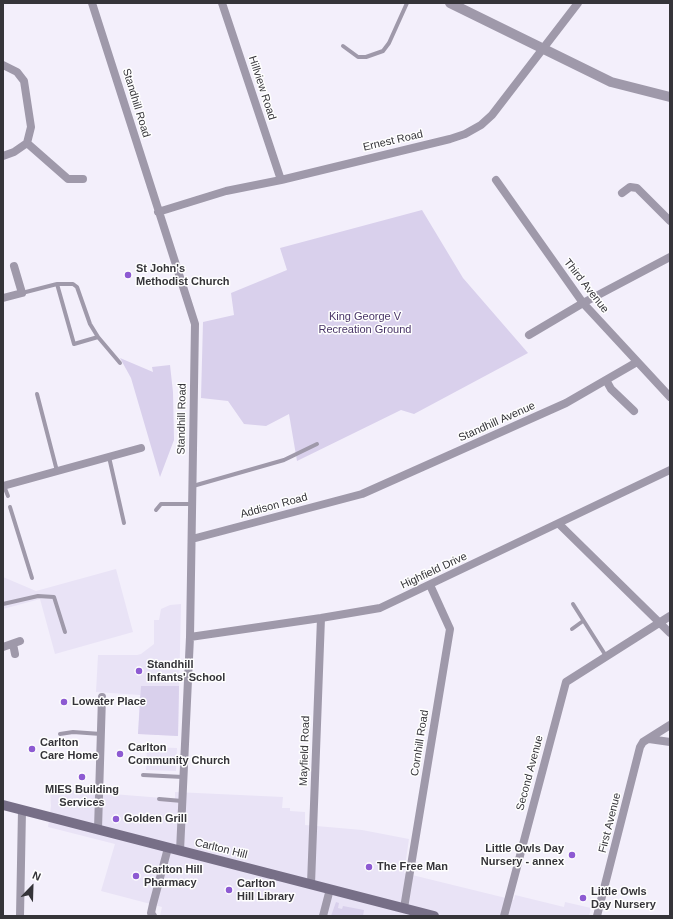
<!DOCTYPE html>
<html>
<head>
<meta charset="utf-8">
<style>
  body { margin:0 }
  #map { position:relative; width:673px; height:919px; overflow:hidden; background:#f3effb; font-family:Arial,sans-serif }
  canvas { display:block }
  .frame { position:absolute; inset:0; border:4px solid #353439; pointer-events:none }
  .north { position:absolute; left:12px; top:867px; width:40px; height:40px; -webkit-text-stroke:3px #fefefe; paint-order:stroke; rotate:23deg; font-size:11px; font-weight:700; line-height:16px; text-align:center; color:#353439 }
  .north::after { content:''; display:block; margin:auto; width:14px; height:18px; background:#353439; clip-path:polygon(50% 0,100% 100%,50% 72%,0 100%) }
</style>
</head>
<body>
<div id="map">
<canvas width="673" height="919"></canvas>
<div class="frame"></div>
<div class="north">N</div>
</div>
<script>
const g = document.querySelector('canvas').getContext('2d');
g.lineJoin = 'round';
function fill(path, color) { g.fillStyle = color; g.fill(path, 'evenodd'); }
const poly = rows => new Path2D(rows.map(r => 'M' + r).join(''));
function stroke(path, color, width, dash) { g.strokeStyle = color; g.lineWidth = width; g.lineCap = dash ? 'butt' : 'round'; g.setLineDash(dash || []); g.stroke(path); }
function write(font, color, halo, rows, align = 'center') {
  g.font = font + ' Arial,sans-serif'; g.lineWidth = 3; g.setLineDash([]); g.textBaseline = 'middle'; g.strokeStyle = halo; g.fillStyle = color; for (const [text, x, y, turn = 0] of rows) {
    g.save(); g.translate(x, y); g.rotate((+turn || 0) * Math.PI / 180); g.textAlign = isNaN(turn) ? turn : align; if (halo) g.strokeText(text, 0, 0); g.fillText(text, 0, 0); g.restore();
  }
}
fill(poly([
  [116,569,133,632,55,654,40,599,3,609,3,577,36,591],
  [181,604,178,736,138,734,140,695,96,692,98,655,137,655,141,654,154,644,154,620,159,620,161,609,170,605],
  [147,747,177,748,176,771,146,770],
  [50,789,175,799,175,792,283,797,282,808,290,808,290,811,305,812,305,825,362,830,409,839,404,873,514,900,515,895,564,907,565,902,591,908,589,916,160,916,162,907,101,891,115,844,48,827,51,806]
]), '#e9e3f6');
fill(poly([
  [422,210,463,278,528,353,414,414,401,410,297,461,289,414,266,426,244,424,228,401,201,398,203,322,234,315,231,293,287,270,280,248],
  [120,358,153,372,152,367,170,365,173,392,174,440,160,477,131,378],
  [141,686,179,686,178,736,138,734],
  [336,902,339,903,338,908,342,909,343,906,364,910,363,916,331,916]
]), '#d9d0ec');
stroke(poly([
  [343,46,358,57,366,57,383,51,389,43,407,3],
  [57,284,74,344,98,337],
  [22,293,57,284,73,284,77,287,90,324,98,337,120,363],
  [37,394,57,471],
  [109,457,124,523],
  [4,486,8,496],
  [193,486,284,460,317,444],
  [10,507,32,578],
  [156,510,161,504,192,504],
  [3,604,38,596,54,597,65,632],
  [573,604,606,656],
  [572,629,583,621],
  [60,734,73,732,101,734],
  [143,775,183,777],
  [159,799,182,801]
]), '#9f99aa', 4);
stroke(poly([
  [92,3,195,324,190,637,180,851],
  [222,3,281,180],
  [3,65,17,72,24,81,31,127,27,143,14,152,3,156],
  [27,143,68,179,83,179],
  [496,180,583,303,670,397],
  [622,193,630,187,637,188,670,221],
  [158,212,226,191,281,180,450,139,465,134,481,125,492,115,578,3],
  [3,298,22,293,14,266],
  [529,335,583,303,670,257],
  [606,380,611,389,634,411],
  [3,486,141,448],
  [559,524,670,633],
  [192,539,362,494,566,403,637,362],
  [190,637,321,618,380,608,670,470],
  [13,644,15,654],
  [3,647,20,641],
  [649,739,670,742],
  [98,829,102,697],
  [311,884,321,618],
  [404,908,450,629,430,585],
  [20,916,22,810],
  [153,916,151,913,153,904,168,848],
  [323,916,330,889],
  [504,916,566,682,670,616],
  [597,916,640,747,643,742,670,725]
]), '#9f99aa', 8);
stroke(poly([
  [450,3,611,82,670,97]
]), '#9f99aa', 10);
stroke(poly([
  [3,805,434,916]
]), '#776f87', 10);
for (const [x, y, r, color] of [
  [128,275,4,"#8d5ad2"],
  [139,671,4,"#8d5ad2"],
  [64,702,4,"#8d5ad2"],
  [32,749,4,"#8d5ad2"],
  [120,754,4,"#8d5ad2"],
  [82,777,4,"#8d5ad2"],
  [116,819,4,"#8d5ad2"],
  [572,855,4,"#8d5ad2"],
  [369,867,4,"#8d5ad2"],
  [136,876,4,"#8d5ad2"],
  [229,890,4,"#8d5ad2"],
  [583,898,4,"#8d5ad2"]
]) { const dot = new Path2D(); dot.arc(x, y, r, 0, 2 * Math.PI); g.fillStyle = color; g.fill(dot); stroke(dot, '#fefefe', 1.5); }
write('11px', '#353439', '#fefefe', [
  ["Hillview Road",262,88,72],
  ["Standhill Road",136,103,73],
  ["Ernest Road",393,141,-13],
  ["Third Avenue",586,286,52],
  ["Standhill Road",182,419,-89],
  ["Standhill Avenue",497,422,-24],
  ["Addison Road",274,506,-15],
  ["Highfield Drive",434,571,-25],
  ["Cornhill Road",420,743,-81],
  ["Mayfield Road",305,751,-88],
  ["Second Avenue",530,773,-75],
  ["First Avenue",610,823,-76],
  ["Carlton Hill",221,849,14]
]);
write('bold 11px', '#353439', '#fefefe', [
  ["St John's",136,269],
  ["Methodist Church",136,282],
  ["Standhill",147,665],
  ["Infants' School",147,678],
  ["Lowater Place",72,702],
  ["Carlton",40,743],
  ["Care Home",40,756],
  ["Carlton",128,748],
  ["Community Church",128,761],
  ["MIES Building",82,790,"center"],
  ["Services",82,803,"center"],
  ["Golden Grill",124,819],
  ["Little Owls Day",564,849,"right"],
  ["Nursery - annex",564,862,"right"],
  ["The Free Man",377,867],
  ["Carlton Hill",144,870],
  ["Pharmacy",144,883],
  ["Carlton",237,884],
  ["Hill Library",237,897],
  ["Little Owls",591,892],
  ["Day Nursery",591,905]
], 'left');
write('11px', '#493567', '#fefefe', [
  ["King George V",365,317],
  ["Recreation Ground",365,330]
]);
</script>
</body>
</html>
